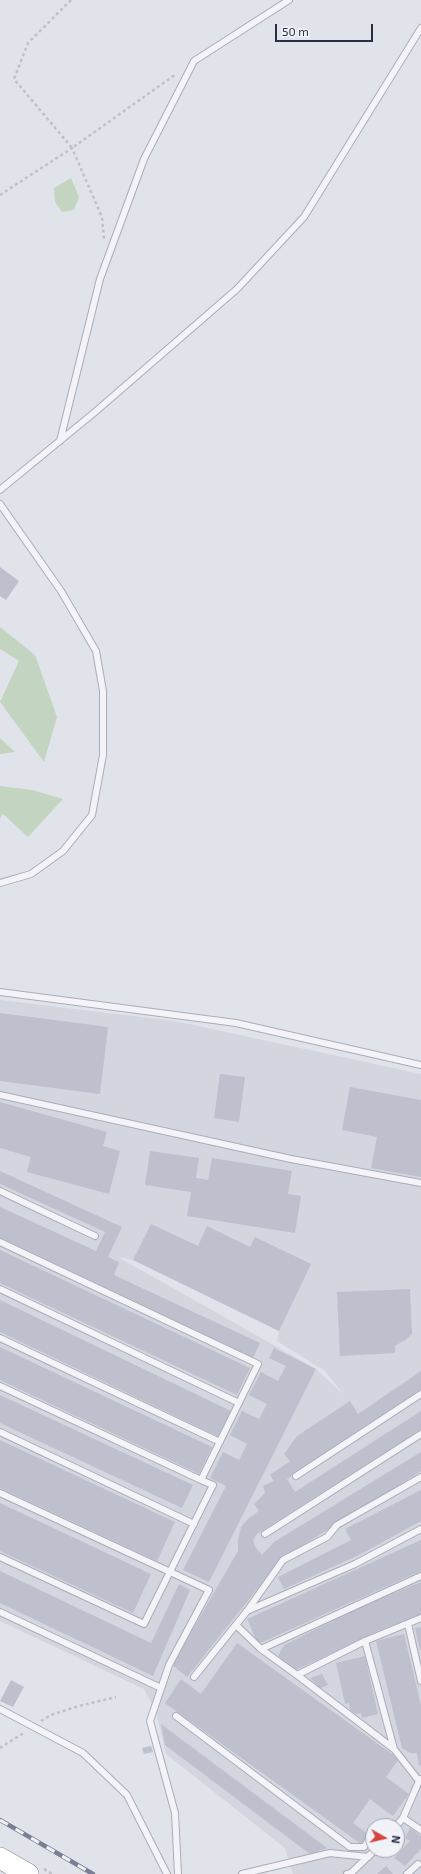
<!DOCTYPE html>
<html>
<head>
<meta charset="utf-8">
<style>
  body { margin:0 }
  #map { position:relative; width:421px; height:1874px; overflow:hidden; background:#e1e3ea; font-family:"Exo 2",sans-serif }
  canvas { display:block }
  .north { position:absolute; left:365px; top:1818px; width:40px; height:40px; box-sizing:border-box; background:#f0f2f8; border:1px solid #a0a3b0; border-radius:50%; rotate:98deg; font-size:11px; font-weight:700; line-height:16px; text-align:center; color:#282d43 }
  .north::after { content:''; display:block; margin:auto; width:14px; height:18px; background:#d6453f; clip-path:polygon(50% 0,100% 100%,50% 72%,0 100%) }
  .scale { position:absolute; left:275px; top:24px; width:98px; height:18px; box-sizing:border-box; border:2px solid #282d43; border-top:0; padding-left:5px; font-size:12px; line-height:14px; white-space:nowrap; color:#282d43; -webkit-text-stroke:3px #f0f2f8; paint-order:stroke }
</style>
</head>
<body>
<div id="map">
<canvas width="421" height="1874"></canvas>
<div class="north">N</div>
<div class="scale">50 m</div>
</div>
<script>
const g = document.querySelector('canvas').getContext('2d');
g.lineJoin = 'round';
function fill(path, color) { g.fillStyle = color; g.fill(path, 'evenodd'); }
const poly = rows => new Path2D(rows.map(r => 'M' + r).join(''));
function stroke(path, color, width, dash) { g.strokeStyle = color; g.lineWidth = width; g.lineCap = dash ? 'butt' : 'round'; g.setLineDash(dash || []); g.stroke(path); }
fill(poly([
  [0,1000,175,1021,421,1074,421,1874,293,1874,285,1848,166,1754,156,1712,144,1689,0,1621],
  [118,1257,133,1260,279,1331,277,1341,325,1371,344,1395,316,1369],
  [373,1826,397,1826,397,1850,373,1850]
]), '#d3d5df');
fill(poly([
  [71,178,79,197,74,210,62,212,55,202,54,188],
  [0,627,35,655,57,717,44,762,0,702,19,661,0,649],
  [0,738,15,752,0,754],
  [0,786,32,790,63,799,28,837,3,814,0,819]
]), '#c3d5c1');
fill(poly([
  [0,567,19,581,6,600,0,596],
  [0,1013,108,1027,100,1094,0,1081],
  [220,1074,245,1077,239,1122,214,1118],
  [350,1087,421,1100,421,1177,371,1168,377,1137,342,1130],
  [0,1102,107,1132,103,1146,120,1151,109,1194,27,1172,31,1157,0,1148],
  [150,1151,199,1158,196,1178,208,1180,212,1158,292,1171,288,1194,301,1196,295,1233,187,1216,191,1192,145,1185],
  [0,1171,122,1227,108,1257,119,1262,114,1275,260,1343,253,1358,0,1240,0,1207,96,1251,105,1232,0,1184],
  [151,1224,198,1246,207,1226,250,1247,255,1237,311,1264,279,1331,133,1260],
  [0,1250,250,1368,237,1395,0,1283],
  [410,1289,412,1334,405,1340,395,1346,395,1353,340,1356,337,1292],
  [0,1300,231,1411,219,1437,0,1332],
  [0,1347,212,1447,199,1474,0,1380],
  [274,1348,316,1369,209,1582,183,1570,226,1486,210,1478,223,1452,239,1460,247,1444,230,1435,242,1411,259,1419,267,1404,249,1395,261,1372,278,1381,286,1366,269,1358],
  [421,1371,421,1392,287,1479,295,1492,421,1411,421,1430,257,1534,253,1540,255,1547,262,1555,274,1542,421,1452,421,1471,281,1559,187,1677,172,1665,238,1551,238,1540,241,1527,249,1518,259,1511,254,1504,265,1493,263,1486,274,1481,270,1475,290,1461,284,1454,297,1436,350,1401,358,1414],
  [0,1395,193,1485,182,1508,0,1423],
  [0,1440,175,1522,157,1561,0,1488],
  [421,1490,421,1521,359,1555,284,1589,278,1577,351,1540,345,1529],
  [0,1503,151,1574,133,1613,0,1551],
  [421,1540,421,1571,258,1644,247,1619],
  [0,1571,151,1643,179,1584,190,1590,153,1676,0,1603],
  [421,1582,421,1614,380,1630,294,1671,278,1656,284,1645,365,1605],
  [421,1627,421,1650,420,1650,415,1628],
  [404,1634,421,1705,421,1765,419,1765,417,1753,410,1753,402,1748,376,1641],
  [237,1643,399,1759,386,1777,409,1794,393,1816,370,1799,353,1823,368,1834,361,1844,165,1703,181,1679,201,1694],
  [365,1656,378,1714,362,1718,361,1713,356,1714,350,1710,349,1703,345,1704,336,1663],
  [322,1674,328,1685,320,1688,310,1678],
  [11,1680,24,1687,13,1707,0,1701],
  [161,1724,327,1848,310,1854,165,1745],
  [151,1746,153,1752,144,1754,142,1748],
  [410,1828,421,1836,421,1849,405,1866,394,1858,410,1841,405,1838],
  [386,1866,393,1874,377,1874]
]), '#bec0cd');
const service = poly([
  [60,441,100,279,144,159,194,61,289,0],
  [0,490,95,412,237,289,304,217,421,28],
  [0,504,61,591,96,651,103,691,103,755,92,815,63,851,31,874,0,883],
  [0,992,236,1023,421,1065],
  [0,1095,291,1159,421,1183],
  [0,1191,95,1236],
  [0,1242,258,1364,201,1480,213,1485,144,1624,0,1557],
  [0,1289,239,1403],
  [0,1338,220,1442],
  [0,1386,201,1480],
  [0,1432,194,1524],
  [296,1476,421,1394],
  [0,1493,209,1590,169,1665,150,1721,175,1813,178,1874],
  [265,1534,421,1434],
  [247,1611,355,1564,421,1529],
  [0,1612,161,1688],
  [408,1624,421,1681],
  [236,1625,261,1649,421,1576],
  [365,1641,421,1618],
  [261,1649,297,1675,394,1749,365,1641,297,1675],
  [194,1677,247,1611,283,1560,327,1537,337,1525,421,1477],
  [0,1709,83,1753,127,1795,167,1874],
  [176,1716,350,1847,364,1847,373,1833],
  [394,1749,419,1781],
  [403,1818,419,1781,421,1779],
  [378,1826,379,1824,390,1826],
  [396,1826,403,1818,421,1830],
  [242,1874,330,1853,368,1857],
  [347,1874,351,1873,375,1850],
  [407,1874,418,1864]
]);
const trunk = poly([
  [0,1858,28,1874]
]);
stroke(service, '#aaacb8', 8);
stroke(trunk, '#878da2', 22);
stroke(poly([
  [71,0,28,43,14,79,72,148,176,74],
  [0,195,72,148,102,217,104,240],
  [41,1721,51,1715,79,1706,116,1697],
  [0,1748,25,1732],
  [44,1869,52,1874]
]), '#bfc0c9', 2.5, [3, 3]);
stroke(service, '#f4f4f8', 6);
stroke(trunk, '#fff', 21);
const rail = poly([
  [0,1820,93,1874]
]);
stroke(rail, '#797e95', 4.5);
stroke(rail, '#f0f2f8', 3, [9]);
</script>
</body>
</html>
